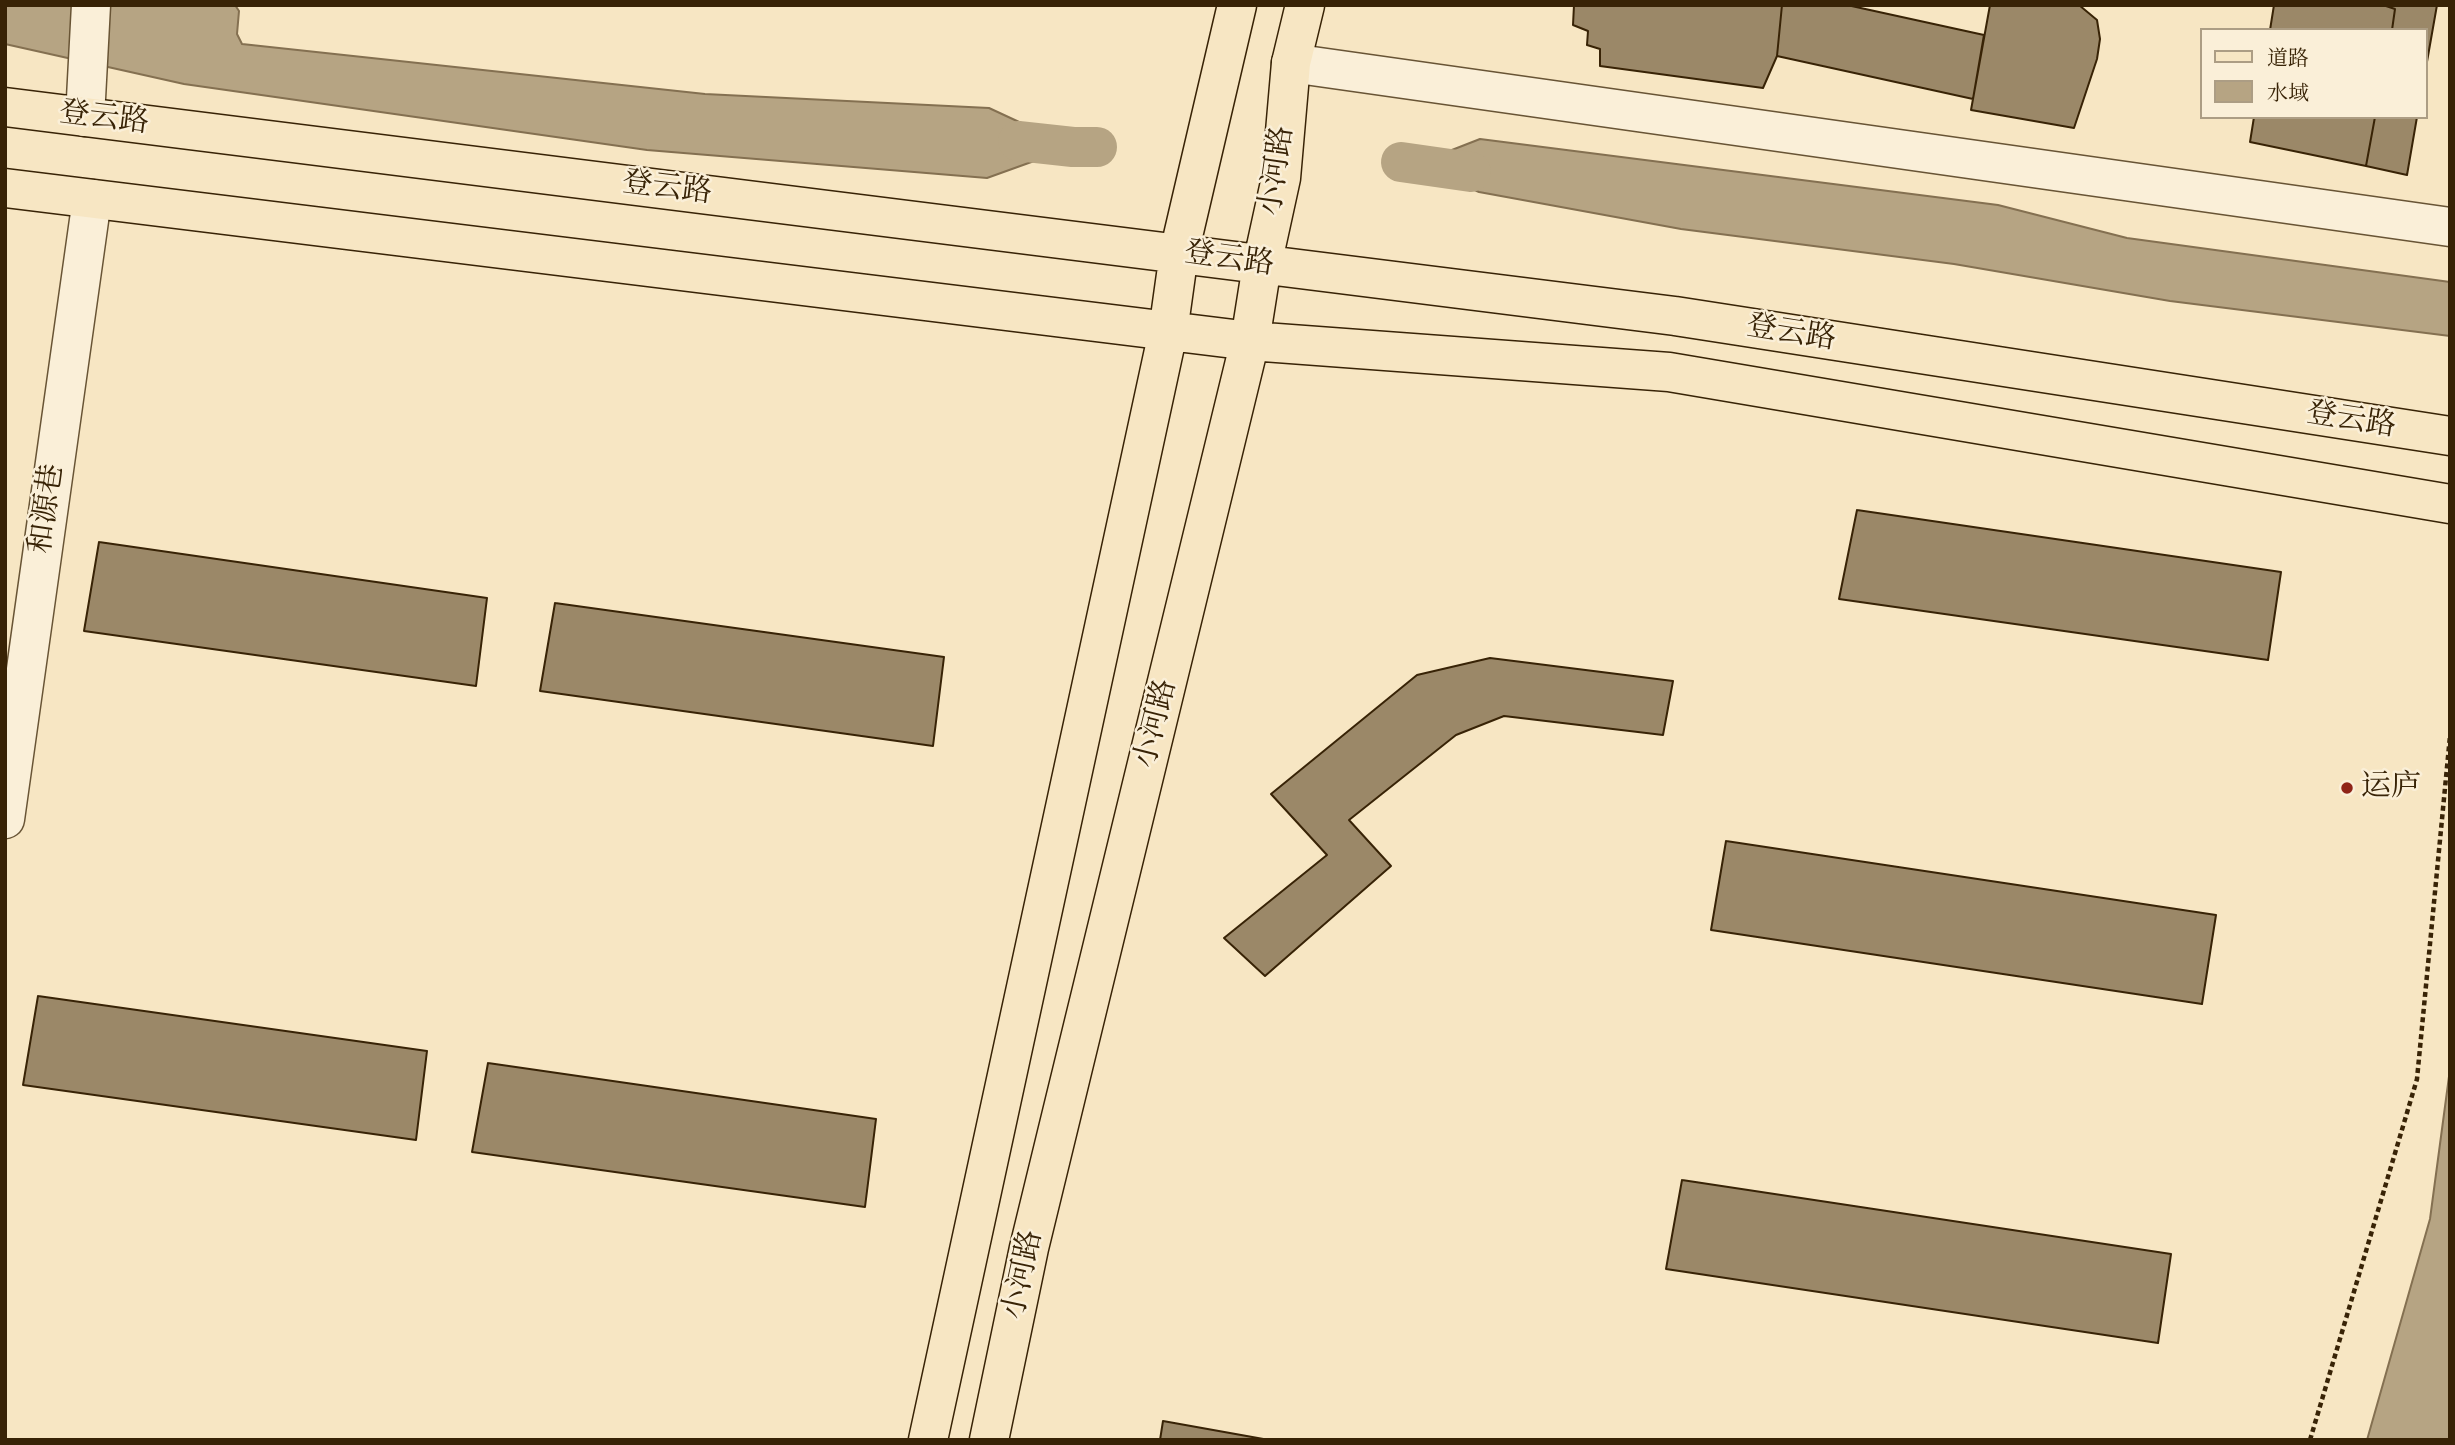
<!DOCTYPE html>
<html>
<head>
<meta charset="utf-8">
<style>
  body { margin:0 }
  #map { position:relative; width:2455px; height:1445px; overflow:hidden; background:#f7e6c3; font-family:Cardo,"Noto Serif SC",serif }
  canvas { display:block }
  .frame { position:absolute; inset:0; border:7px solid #382306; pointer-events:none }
  .legend { position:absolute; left:2200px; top:28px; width:228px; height:91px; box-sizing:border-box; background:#faefd8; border:2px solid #ac9d84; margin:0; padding:9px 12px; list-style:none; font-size:21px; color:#382306 }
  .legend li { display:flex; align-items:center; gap:14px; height:35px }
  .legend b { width:35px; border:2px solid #ac9d84 }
</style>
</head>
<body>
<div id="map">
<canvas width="2455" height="1445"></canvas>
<div class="frame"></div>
<ul class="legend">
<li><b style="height:9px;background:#f7e6c3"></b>道路</li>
<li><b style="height:19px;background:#b6a483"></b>水域</li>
</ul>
</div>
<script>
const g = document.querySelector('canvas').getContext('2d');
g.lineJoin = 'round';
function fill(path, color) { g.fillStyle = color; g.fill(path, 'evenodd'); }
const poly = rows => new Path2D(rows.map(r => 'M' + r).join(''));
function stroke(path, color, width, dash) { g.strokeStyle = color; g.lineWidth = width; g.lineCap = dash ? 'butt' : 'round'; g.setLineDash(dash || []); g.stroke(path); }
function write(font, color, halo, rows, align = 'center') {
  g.font = font + ' Cardo,"Noto Serif SC",serif'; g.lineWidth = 5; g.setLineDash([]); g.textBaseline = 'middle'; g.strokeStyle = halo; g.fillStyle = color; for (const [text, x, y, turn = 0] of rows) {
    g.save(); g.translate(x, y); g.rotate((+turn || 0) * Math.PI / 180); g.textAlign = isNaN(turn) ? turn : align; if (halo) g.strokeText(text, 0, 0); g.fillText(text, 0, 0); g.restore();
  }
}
const water = poly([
  [5,5,235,5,239,11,237,34,242,44,705,94,989,108,1073,147,987,178,647,150,184,84,5,44,5,5],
  [1480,139,1998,205,2127,238,2450,282,2450,336,2170,301,1954,264,1681,229,1479,192,1416,164,1480,139],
  [2450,1069,2450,1440,2367,1440,2430,1219,2450,1069]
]);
fill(water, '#b6a483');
stroke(water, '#847051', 2);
stroke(poly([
  [1018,141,1073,147,1097,147],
  [1401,162,1471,172]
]), '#b6a483', 40);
const building = poly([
  [1574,5,1782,5,1777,56,1763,88,1600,66,1600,49,1587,45,1588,31,1573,25,1574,5],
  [1782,5,1847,5,1984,35,1973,99,1777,56,1782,5],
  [1990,5,2079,5,2097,20,2100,39,2097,59,2074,128,1971,110,1990,5],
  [2274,5,2383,5,2395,9,2392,30,2270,30,2274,5],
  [2383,5,2437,5,2425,73,2425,30,2392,30,2395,9,2383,5],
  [2254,117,2375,117,2366,166,2250,142,2254,117],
  [2375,117,2417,117,2407,175,2366,166,2375,117],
  [1857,510,2281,572,2268,660,1839,599,1857,510],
  [99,542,487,598,476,686,84,631,99,542],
  [555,603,944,657,933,746,540,691,555,603],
  [1490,658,1673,681,1663,735,1504,716,1456,735,1349,820,1391,866,1265,976,1224,938,1327,855,1271,794,1417,675,1490,658],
  [1726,841,2216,915,2202,1004,1711,930,1726,841],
  [38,996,427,1051,416,1140,23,1085,38,996],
  [488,1063,876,1119,865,1207,472,1152,488,1063],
  [1682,1180,2171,1254,2158,1343,1666,1269,1682,1180],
  [1163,1421,1269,1440,1160,1440,1163,1421]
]);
fill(building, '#9b8868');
stroke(building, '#382306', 2);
const minor = poly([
  [1291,63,2450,227],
  [85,117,91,5],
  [5,819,92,199]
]);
const major = poly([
  [5,107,1675,316,2450,436],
  [5,188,1250,341,1669,372,2450,504],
  [928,1440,1168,332,1179,253,1237,5],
  [989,1440,1029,1248,1250,341,1262,265,1281,178,1291,63,1305,5]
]);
stroke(minor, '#685435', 41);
stroke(major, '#382306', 41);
stroke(poly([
  [2310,1440,2417,1079,2450,736]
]), '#382306', 4.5, [5, 3.5]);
stroke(minor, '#faefd8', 38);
stroke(major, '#f7e6c3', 38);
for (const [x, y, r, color] of [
  [2347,788,7,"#8f2418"]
]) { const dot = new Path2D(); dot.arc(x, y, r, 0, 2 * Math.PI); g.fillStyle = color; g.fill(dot); stroke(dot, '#faefd8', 2.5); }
write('30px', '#382306', '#faefd8', [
  ["登云路",104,119,7],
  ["小河路",1278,171,-82],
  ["登云路",667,189,7],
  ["登云路",1229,260,8],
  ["登云路",1791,334,9],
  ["登云路",2351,421,9],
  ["和源巷",48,509,-82],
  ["小河路",1157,724,-76],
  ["小河路",1024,1275,-78]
]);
write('30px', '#382306', '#faefd8', [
  ["运庐",2361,788]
], 'left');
</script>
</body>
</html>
